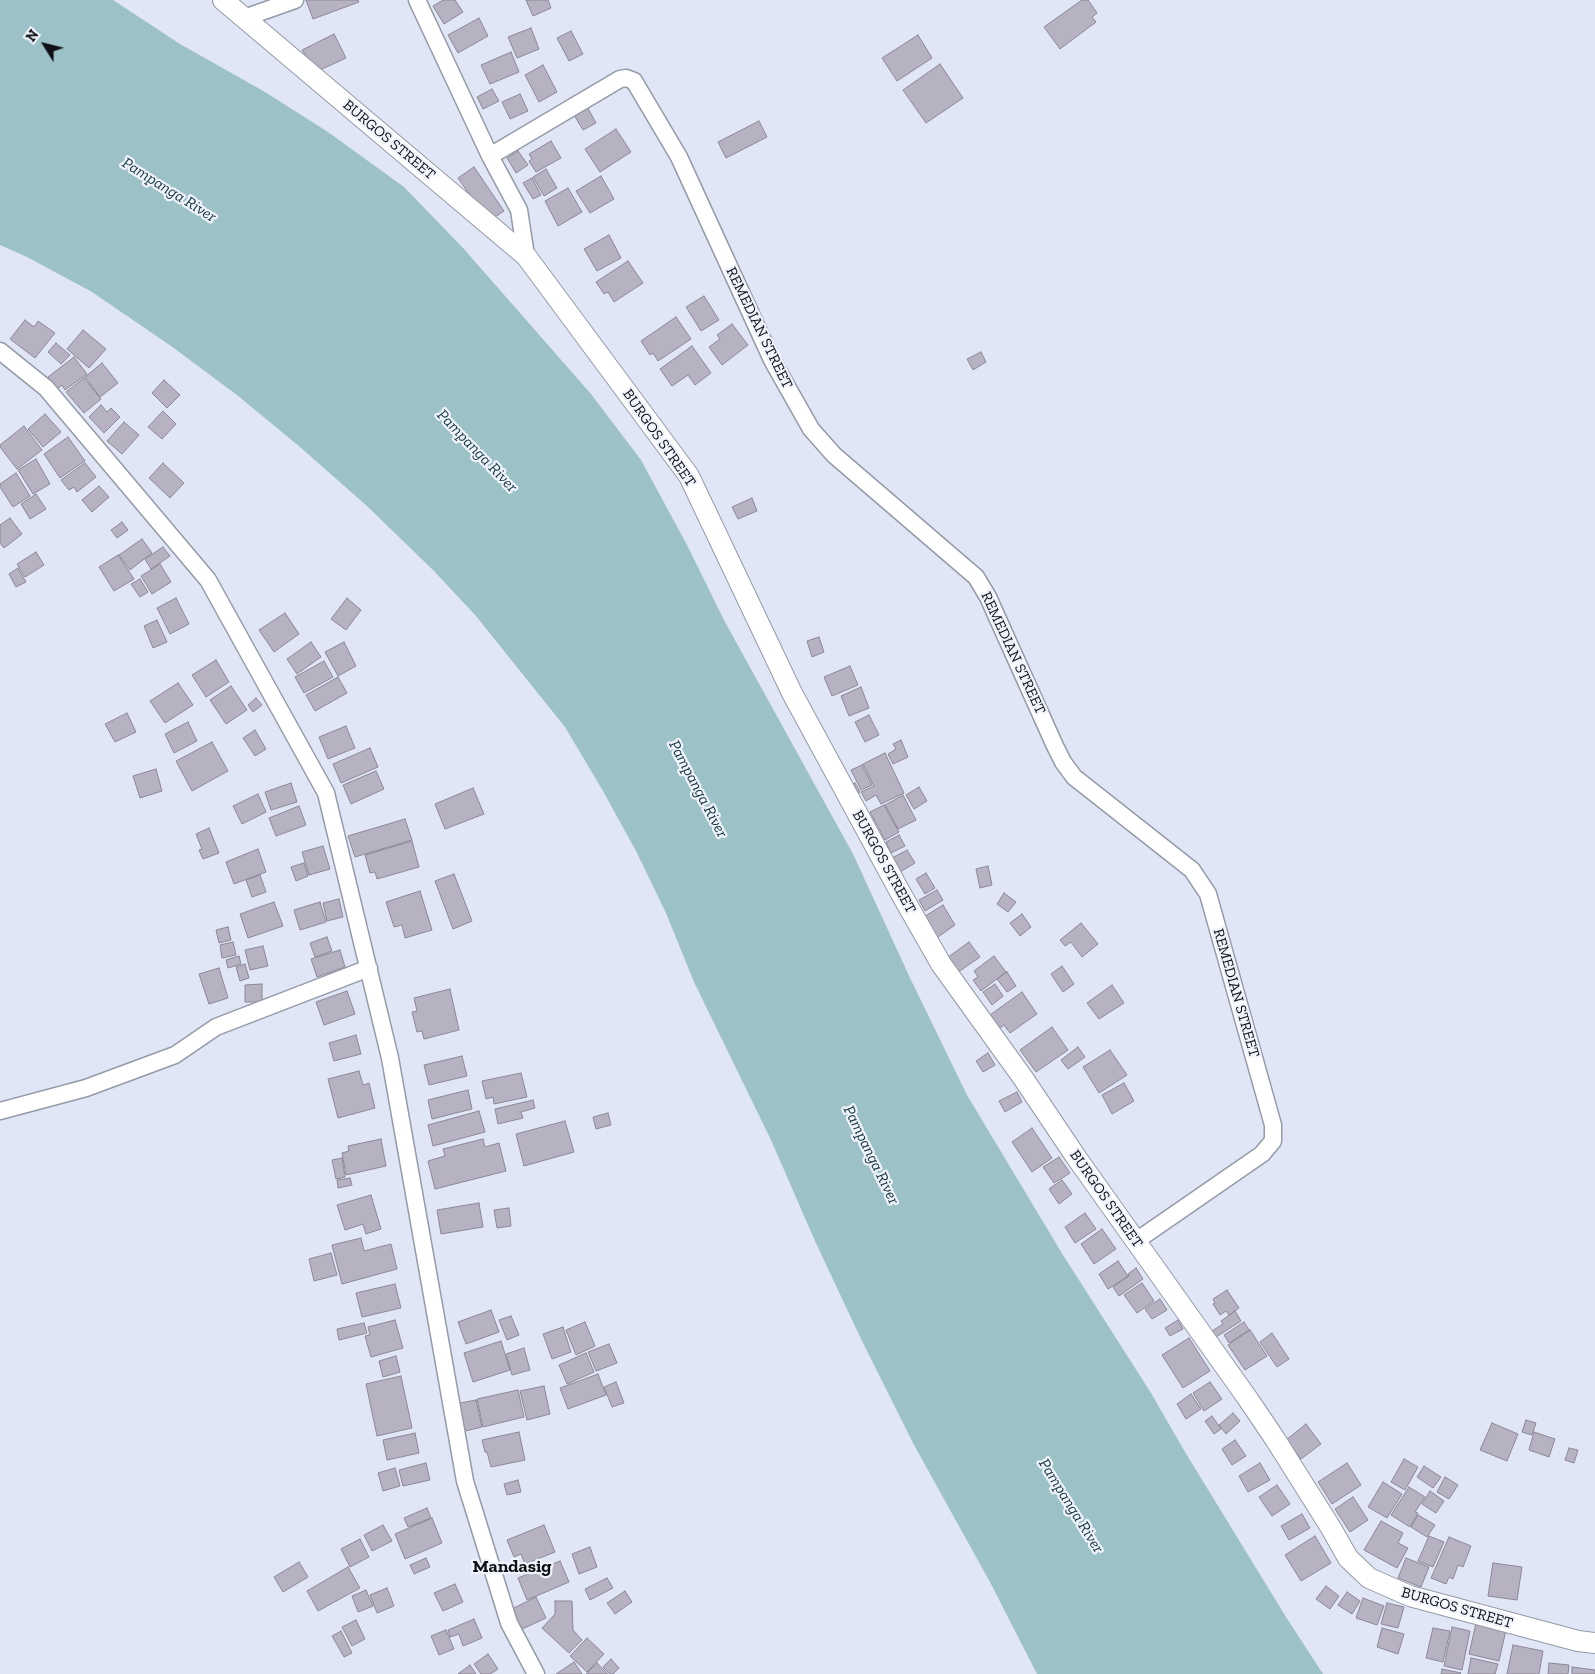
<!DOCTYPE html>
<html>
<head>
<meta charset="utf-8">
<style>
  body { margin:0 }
  #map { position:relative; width:1595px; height:1674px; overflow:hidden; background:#e0e6f5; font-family:"Zilla Slab",serif }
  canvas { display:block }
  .north { position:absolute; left:20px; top:20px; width:50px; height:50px; -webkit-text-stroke:4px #f0f3fc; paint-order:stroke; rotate:306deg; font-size:14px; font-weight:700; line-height:20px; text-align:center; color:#0e1015 }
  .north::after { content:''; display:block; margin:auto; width:18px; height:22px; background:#0e1015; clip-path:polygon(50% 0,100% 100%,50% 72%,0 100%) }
</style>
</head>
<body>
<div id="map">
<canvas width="1595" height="1674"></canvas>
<div class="north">N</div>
</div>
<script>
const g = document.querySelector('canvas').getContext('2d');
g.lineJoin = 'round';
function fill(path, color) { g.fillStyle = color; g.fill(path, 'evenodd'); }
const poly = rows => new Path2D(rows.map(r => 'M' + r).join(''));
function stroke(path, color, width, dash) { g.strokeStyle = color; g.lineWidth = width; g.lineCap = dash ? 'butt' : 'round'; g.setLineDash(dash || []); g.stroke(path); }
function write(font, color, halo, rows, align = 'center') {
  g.font = font + ' "Zilla Slab",serif'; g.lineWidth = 4.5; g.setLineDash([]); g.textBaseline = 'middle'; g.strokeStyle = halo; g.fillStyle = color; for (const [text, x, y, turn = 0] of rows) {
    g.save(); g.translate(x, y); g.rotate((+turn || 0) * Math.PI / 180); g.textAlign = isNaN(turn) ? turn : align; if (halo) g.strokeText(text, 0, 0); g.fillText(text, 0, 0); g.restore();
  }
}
fill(poly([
  [0,0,113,0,180,44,265,92,328,132,404,187,463,248,591,394,641,460,687,545,725,622,853,854,911,980,967,1095,1063,1255,1151,1393,1185,1452,1286,1617,1323,1674,1037,1674,991,1584,913,1443,861,1339,815,1241,771,1140,694,982,666,913,636,851,603,791,565,727,476,616,434,571,367,506,300,447,237,395,171,346,92,292,27,257,0,245]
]), '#9cc1c7');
const building = poly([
  [306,0,358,0,359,2,313,19,306,0],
  [443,0,455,0,463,12,444,24,433,6,443,0],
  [526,0,548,0,551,8,533,16,526,0],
  [1082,0,1088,0,1097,13,1092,17,1096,22,1060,49,1044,27,1082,0],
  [479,18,488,36,458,53,448,35,479,18],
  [531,28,539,49,517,58,508,37,531,28],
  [571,31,583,54,569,61,557,38,571,31],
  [334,34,346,58,322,69,310,62,302,50,334,34],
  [918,35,932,58,897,81,882,58,918,35],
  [511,52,519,72,490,84,481,65,511,52],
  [940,64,963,98,926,123,903,90,940,64],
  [543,65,557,92,539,102,525,75,543,65],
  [492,89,499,101,483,109,477,97,492,89],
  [520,94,528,111,510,119,502,102,520,94],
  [585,103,596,123,583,130,571,110,585,103],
  [759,121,767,137,726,158,718,142,759,121],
  [616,129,631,152,600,172,585,149,616,129],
  [551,141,561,158,536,172,529,161,532,159,529,154,551,141],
  [518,151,528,165,516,173,507,158,518,151],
  [474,167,504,211,492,219,483,214,458,178,474,167],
  [546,169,557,188,544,196,533,177,546,169],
  [601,176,614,199,590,213,576,191,601,176],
  [532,178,541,195,533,199,523,183,532,178],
  [568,188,582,212,558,226,545,201,568,188],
  [609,235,621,258,597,271,584,249,609,235],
  [628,261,643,283,614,302,608,292,604,294,596,282,628,261],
  [704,296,719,320,701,331,686,307,704,296],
  [676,317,691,339,658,361,653,353,650,355,641,341,676,317],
  [25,320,34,327,38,321,55,333,35,358,10,339,25,320],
  [732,324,748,345,722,365,709,347,720,339,717,335,732,324],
  [83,330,106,349,89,368,67,349,83,330],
  [56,343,70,355,61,364,48,352,56,343],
  [692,346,711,373,695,385,688,375,672,386,660,369,692,346],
  [981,352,986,362,973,370,967,359,981,352],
  [74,357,87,374,65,390,62,385,57,389,48,377,74,357],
  [102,363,118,383,100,397,85,377,102,363],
  [84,378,101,399,84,413,66,392,84,378],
  [164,380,180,395,167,408,152,393,164,380],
  [101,405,107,412,111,408,120,417,104,433,89,417,101,405],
  [163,411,176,424,162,439,148,427,163,411],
  [45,414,61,432,43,447,28,429,45,414],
  [124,422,139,435,122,454,107,441,124,422],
  [24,426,42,450,17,469,0,447,0,445,24,426],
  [68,437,85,461,60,478,44,454,68,437],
  [36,459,50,484,33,494,18,470,36,459],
  [85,463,96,477,77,492,74,487,69,490,61,480,85,463],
  [163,463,184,483,170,498,149,478,163,463],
  [16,473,30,496,13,507,0,487,0,484,16,473],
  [99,486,109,497,92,512,82,500,99,486],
  [36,494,46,509,30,519,21,504,36,494],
  [752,498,757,511,738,519,732,507,752,498],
  [10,518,22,534,4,548,0,543,0,525,10,518],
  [122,522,128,530,117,538,111,530,122,522],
  [142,539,152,553,130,570,119,555,142,539],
  [163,547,170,556,151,569,145,559,163,547],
  [36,552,44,565,25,577,17,564,36,552],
  [118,555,134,579,114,591,99,567,118,555],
  [160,564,171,582,152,594,141,576,160,564],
  [18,568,26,582,16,587,9,574,18,568],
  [140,579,148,592,140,597,131,584,140,579],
  [176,598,189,624,170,634,157,608,176,598],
  [347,598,361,610,346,630,331,619,347,598],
  [285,613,299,634,274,652,259,630,285,613],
  [157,620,167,642,153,648,144,626,157,620],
  [819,637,824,652,812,657,807,641,819,637],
  [311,642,321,657,297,674,287,659,311,642],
  [344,642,356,666,338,676,325,652,344,642],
  [216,660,229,682,206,697,192,675,216,660],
  [324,661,333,677,304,693,295,677,324,661],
  [850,666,858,685,832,696,824,677,850,666],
  [338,677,347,693,315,711,306,695,338,677],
  [178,683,193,705,165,723,150,701,178,683],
  [231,686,247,710,226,724,210,700,231,686],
  [861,687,869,708,849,716,841,696,861,687],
  [256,698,262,705,253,712,248,705,256,698],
  [127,713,136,732,115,742,105,724,127,713],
  [869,715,879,735,865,742,855,722,869,715],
  [188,722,197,741,174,753,165,734,188,722],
  [346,726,355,748,328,759,319,737,346,726],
  [255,730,266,749,255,756,243,738,255,730],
  [901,740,908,757,893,764,888,754,896,749,893,744,901,740],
  [212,742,228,771,192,791,176,761,212,742],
  [370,748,378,767,341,783,333,764,370,748],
  [885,753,904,793,881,804,876,795,866,801,861,792,874,786,863,764,885,753],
  [862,765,872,785,861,790,851,770,862,765],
  [156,769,162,791,140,798,133,776,156,769],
  [376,771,384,789,351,804,343,785,376,771],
  [291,783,297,802,271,810,265,792,291,783],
  [855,783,860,792,852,796,847,787,855,783],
  [919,787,927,801,914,809,906,795,919,787],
  [473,788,484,814,445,829,435,804,473,788],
  [258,794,266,812,242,824,233,806,258,794],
  [903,795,916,820,898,829,885,805,903,795],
  [884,805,899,832,885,840,870,812,884,805],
  [299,806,306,825,276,836,269,818,299,806],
  [405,819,412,840,355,857,348,836,405,819],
  [209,828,219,853,203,859,199,850,202,849,196,834,209,828],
  [899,835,905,846,891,853,886,842,899,835],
  [412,841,419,867,377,879,375,872,370,873,365,855,412,841],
  [323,846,330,869,309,875,302,852,323,846],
  [258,849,266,872,234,884,226,862,258,849],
  [907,850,915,863,900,872,892,858,907,850],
  [304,863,308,876,296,881,291,867,304,863],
  [988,866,992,885,980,888,976,869,988,866],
  [926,873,935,888,925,894,916,879,926,873],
  [454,874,472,921,453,929,435,881,454,874],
  [260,875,266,892,252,897,246,880,260,875],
  [937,890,943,900,925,911,919,900,937,890],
  [420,891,432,930,405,938,402,925,394,927,386,902,420,891],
  [1004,893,1016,902,1008,912,997,904,1004,893],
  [339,899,343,917,327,921,323,903,339,899],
  [274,902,283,926,248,938,240,914,274,902],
  [320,902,326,922,300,930,294,910,320,902],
  [943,905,955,925,935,939,922,918,943,905],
  [1022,914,1031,927,1020,936,1010,923,1022,914],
  [1081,923,1098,944,1082,957,1071,942,1065,946,1060,940,1081,923],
  [228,927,231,940,219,943,216,930,228,927],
  [327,937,332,951,315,957,310,943,327,937],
  [233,942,236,955,222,958,220,945,233,942],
  [969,942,980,957,957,973,947,958,969,942],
  [263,946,268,966,250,970,245,950,263,946],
  [340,950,345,967,317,977,311,959,340,950],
  [239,956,241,964,228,968,226,960,239,956],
  [994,956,1006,972,981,991,973,980,978,977,974,971,994,956],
  [245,964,249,978,240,981,236,967,245,964],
  [1062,966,1074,984,1063,992,1051,974,1062,966],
  [219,968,228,998,209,1004,199,974,219,968],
  [1007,972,1016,986,1007,992,997,979,1007,972],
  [262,984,262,1002,245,1002,245,985,262,984],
  [995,984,1003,996,992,1005,983,992,995,984],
  [1112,985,1124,1003,1099,1019,1087,1003,1112,985],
  [450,989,459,1030,424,1039,422,1031,417,1032,412,1012,417,1011,414,998,450,989],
  [347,991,355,1014,324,1025,316,1002,347,991],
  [1022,992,1037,1014,1010,1033,1004,1025,1000,1028,990,1015,1022,992],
  [1052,1027,1068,1050,1036,1072,1020,1050,1052,1027],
  [356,1035,361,1054,334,1061,329,1043,356,1035],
  [1078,1047,1085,1057,1068,1069,1061,1060,1078,1047],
  [1110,1050,1127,1075,1099,1093,1083,1067,1110,1050],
  [988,1053,995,1065,983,1072,976,1061,988,1053],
  [462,1056,467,1076,429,1085,424,1065,462,1056],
  [359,1071,363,1085,369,1083,375,1108,338,1118,328,1079,359,1071],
  [521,1073,527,1097,494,1104,493,1097,486,1099,482,1081,521,1073],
  [1124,1083,1134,1101,1112,1114,1102,1095,1124,1083],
  [468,1090,472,1109,432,1119,428,1100,468,1090],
  [1017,1092,1022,1102,1005,1112,999,1101,1017,1092],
  [533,1100,535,1108,521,1112,523,1118,498,1124,495,1109,533,1100],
  [479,1111,485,1132,433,1146,428,1125,479,1111],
  [608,1113,611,1125,596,1129,593,1117,608,1113],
  [565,1121,574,1152,524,1166,516,1134,565,1121],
  [1032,1128,1052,1158,1032,1172,1012,1142,1032,1128],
  [381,1139,386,1166,346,1175,342,1153,349,1151,348,1146,381,1139],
  [483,1139,485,1147,499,1143,506,1171,435,1189,428,1161,445,1156,443,1149,483,1139],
  [1059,1157,1070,1173,1054,1183,1043,1167,1059,1157],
  [342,1158,345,1177,336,1179,332,1160,342,1158],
  [350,1178,352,1185,338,1188,337,1180,350,1178],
  [1062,1180,1072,1194,1059,1204,1049,1189,1062,1180],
  [371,1195,381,1229,366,1234,363,1224,345,1230,337,1205,371,1195],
  [479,1203,483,1227,441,1234,437,1210,479,1203],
  [509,1208,511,1226,497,1228,494,1210,509,1208],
  [1085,1213,1096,1229,1075,1243,1065,1227,1085,1213],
  [1102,1229,1116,1249,1094,1264,1081,1244,1102,1229],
  [361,1238,364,1251,391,1244,397,1269,342,1284,332,1245,361,1238],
  [331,1253,337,1275,314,1281,309,1259,331,1253],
  [1118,1261,1128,1276,1108,1289,1099,1274,1118,1261],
  [1136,1268,1143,1279,1119,1296,1113,1287,1129,1276,1128,1274,1136,1268],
  [1142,1283,1154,1301,1137,1313,1124,1295,1142,1283],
  [395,1284,401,1308,362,1317,356,1293,395,1284],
  [1227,1290,1239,1308,1229,1315,1226,1311,1220,1315,1213,1304,1215,1303,1213,1299,1227,1290],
  [1160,1299,1167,1310,1152,1319,1145,1309,1160,1299],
  [491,1310,499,1332,466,1344,458,1322,491,1310],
  [1235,1311,1241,1321,1216,1337,1212,1331,1223,1324,1221,1321,1235,1311],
  [511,1316,519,1335,507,1340,499,1320,511,1316],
  [395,1320,403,1348,371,1357,365,1336,370,1335,368,1327,395,1320],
  [1178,1320,1183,1329,1170,1336,1165,1328,1178,1320],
  [585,1322,595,1346,576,1355,566,1330,585,1322],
  [1244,1322,1249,1330,1229,1343,1224,1335,1244,1322],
  [364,1323,367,1333,339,1340,337,1329,364,1323],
  [563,1327,571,1352,552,1359,543,1334,563,1327],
  [1250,1330,1267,1356,1245,1370,1228,1345,1250,1330],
  [1272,1333,1289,1359,1277,1367,1260,1342,1272,1333],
  [1189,1338,1210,1371,1183,1388,1162,1355,1189,1338],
  [501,1341,510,1370,473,1382,464,1353,501,1341],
  [609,1344,617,1363,596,1371,588,1352,609,1344],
  [524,1348,530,1370,512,1375,506,1354,524,1348],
  [586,1353,594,1372,567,1384,559,1365,586,1353],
  [396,1356,400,1372,383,1377,379,1361,396,1356],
  [598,1374,606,1395,568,1409,560,1388,598,1374],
  [401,1376,412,1428,377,1436,366,1384,401,1376],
  [616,1382,624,1403,612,1407,604,1387,616,1382],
  [1210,1382,1222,1399,1204,1411,1193,1393,1210,1382],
  [544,1386,550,1414,527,1420,520,1391,544,1386],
  [518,1390,524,1417,483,1427,477,1399,518,1390],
  [1191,1394,1201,1409,1186,1419,1177,1404,1191,1394],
  [476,1400,482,1427,461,1432,455,1404,476,1400],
  [1233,1413,1240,1421,1226,1434,1219,1425,1233,1413],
  [1212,1416,1221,1429,1214,1434,1205,1421,1212,1416],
  [1526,1420,1536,1423,1532,1435,1522,1432,1526,1420],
  [1492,1423,1518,1434,1507,1461,1480,1450,1492,1423],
  [1306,1424,1321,1444,1301,1459,1286,1440,1306,1424],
  [519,1432,525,1460,491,1467,487,1452,485,1452,482,1440,519,1432],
  [1534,1432,1555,1439,1549,1457,1529,1450,1534,1432],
  [415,1433,419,1453,387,1460,383,1440,415,1433],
  [1235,1440,1246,1456,1232,1465,1222,1449,1235,1440],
  [1569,1448,1578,1450,1574,1463,1565,1460,1569,1448],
  [1404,1459,1418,1467,1405,1490,1391,1482,1404,1459],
  [426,1463,430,1480,403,1486,399,1470,426,1463],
  [1260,1463,1270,1480,1248,1492,1239,1476,1260,1463],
  [1347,1463,1361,1485,1332,1504,1318,1482,1347,1463],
  [1424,1466,1441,1477,1433,1488,1417,1477,1424,1466],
  [395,1468,400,1486,383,1491,378,1473,395,1468],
  [1445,1477,1458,1485,1449,1499,1437,1492,1445,1477],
  [518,1480,521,1492,507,1495,504,1484,518,1480],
  [1383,1482,1402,1494,1387,1518,1368,1507,1383,1482],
  [1277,1485,1290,1504,1272,1516,1259,1497,1277,1485],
  [1409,1487,1425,1497,1415,1512,1418,1513,1410,1527,1391,1515,1409,1487],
  [1430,1491,1444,1501,1436,1513,1422,1504,1430,1491],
  [1353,1497,1368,1520,1350,1532,1335,1509,1353,1497],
  [427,1508,431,1518,408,1527,404,1518,427,1508],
  [1302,1514,1310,1528,1289,1540,1281,1526,1302,1514],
  [1418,1515,1435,1525,1427,1537,1411,1527,1418,1515],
  [432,1518,442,1543,405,1559,395,1534,432,1518],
  [1381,1521,1403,1533,1398,1543,1408,1548,1397,1568,1364,1550,1381,1521],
  [383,1525,392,1541,372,1551,364,1535,383,1525],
  [544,1525,555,1552,525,1564,521,1554,514,1557,507,1540,544,1525],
  [1315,1536,1331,1563,1301,1581,1285,1555,1315,1536],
  [1429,1536,1444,1542,1433,1567,1418,1561,1429,1536],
  [1449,1537,1471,1546,1463,1567,1458,1565,1453,1579,1449,1577,1446,1584,1431,1578,1449,1537],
  [360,1539,369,1557,350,1567,341,1549,360,1539],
  [590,1547,597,1567,579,1574,572,1554,590,1547],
  [426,1558,430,1567,414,1574,410,1565,426,1558],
  [1406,1558,1429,1567,1421,1587,1398,1578,1406,1558],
  [560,1561,569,1582,527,1600,518,1578,560,1561],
  [299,1562,308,1577,283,1592,274,1577,299,1562],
  [1493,1563,1522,1567,1517,1600,1488,1596,1493,1563],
  [348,1567,360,1588,318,1611,307,1591,348,1567],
  [607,1578,613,1588,590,1600,585,1589,607,1578],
  [455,1584,463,1602,443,1611,434,1593,455,1584],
  [1326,1586,1339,1596,1330,1609,1316,1599,1326,1586],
  [387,1588,394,1606,377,1613,370,1595,387,1588],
  [366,1590,373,1606,358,1612,352,1596,366,1590],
  [625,1591,632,1602,615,1614,607,1603,625,1591],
  [1347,1592,1360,1601,1352,1614,1338,1605,1347,1592],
  [536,1597,546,1618,520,1630,510,1610,536,1597],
  [1363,1598,1384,1606,1377,1625,1356,1618,1363,1598],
  [555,1601,572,1601,573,1630,582,1640,569,1653,542,1628,555,1614,555,1601],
  [1387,1603,1404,1607,1398,1628,1381,1624,1387,1603],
  [474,1619,482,1638,463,1646,459,1634,450,1637,448,1630,474,1619],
  [356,1620,365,1639,352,1646,342,1627,356,1620],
  [1476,1623,1506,1630,1499,1661,1469,1654,1476,1623],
  [1452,1627,1470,1631,1462,1670,1444,1666,1452,1627],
  [1382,1628,1404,1634,1398,1654,1377,1647,1382,1628],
  [1433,1628,1450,1631,1443,1662,1426,1658,1433,1628],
  [446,1630,454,1649,439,1655,431,1636,446,1630],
  [341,1631,352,1653,344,1657,332,1636,341,1631],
  [587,1638,604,1654,587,1672,570,1656,587,1638],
  [1513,1645,1543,1651,1539,1674,1507,1674,1513,1645],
  [488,1654,498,1669,490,1674,481,1674,474,1664,488,1654],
  [1471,1658,1498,1664,1495,1674,1468,1674,1471,1658],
  [611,1659,619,1668,613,1674,610,1674,603,1667,611,1659],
  [574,1662,582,1674,556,1674,574,1662],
  [597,1663,608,1674,586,1674,597,1663],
  [1549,1663,1569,1665,1568,1674,1548,1674,1549,1663],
  [470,1665,476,1674,458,1674,470,1665],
  [1572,1667,1595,1670,1595,1674,1572,1674,1572,1667],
  [1442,1669,1461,1673,1460,1674,1441,1674,1442,1669]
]);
fill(building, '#b7b2c2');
stroke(building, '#8c8796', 1);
const minor = poly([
  [417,0,490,156,519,210,526,256],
  [244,18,295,0],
  [490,156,620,79,626,78,634,81,679,157,772,360,811,429,834,455,976,577,988,597,1055,746,1063,762,1074,777,1192,870,1208,894,1273,1125,1273,1141,1262,1154,1136,1241],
  [0,351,46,388,208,580,326,793,390,1058,465,1481,509,1623,536,1674],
  [0,1111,86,1088,175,1055,216,1027,369,968]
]);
const tertiary = poly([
  [223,0,526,256,689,476,792,693,900,892,941,964,1023,1078,1076,1157,1248,1399,1275,1439,1331,1528,1348,1558,1369,1578,1410,1596,1578,1641,1595,1643]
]);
stroke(minor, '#949aa8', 19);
stroke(tertiary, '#949aa8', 22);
stroke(minor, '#fff', 16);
stroke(tertiary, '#fff', 20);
write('15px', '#0e1015', '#f0f3fc', [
  ["BURGOS STREET",389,140,40],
  ["REMEDIAN STREET",759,328,64],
  ["BURGOS STREET",659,438,55],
  ["REMEDIAN STREET",1013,653,65],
  ["BURGOS STREET",884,862,61],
  ["REMEDIAN STREET",1236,993,74],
  ["BURGOS STREET",1106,1199,55],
  ["BURGOS STREET",1457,1608,16]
]);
write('italic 16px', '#12373c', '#f0f3fc', [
  ["Pampanga River",169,190,32],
  ["Pampanga River",477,451,46],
  ["Pampanga River",698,789,62],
  ["Pampanga River",871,1155,64],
  ["Pampanga River",1071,1506,58]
]);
write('bold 18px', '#0e1015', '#f0f3fc', [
  ["Mandasig",512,1567]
]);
</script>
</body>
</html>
